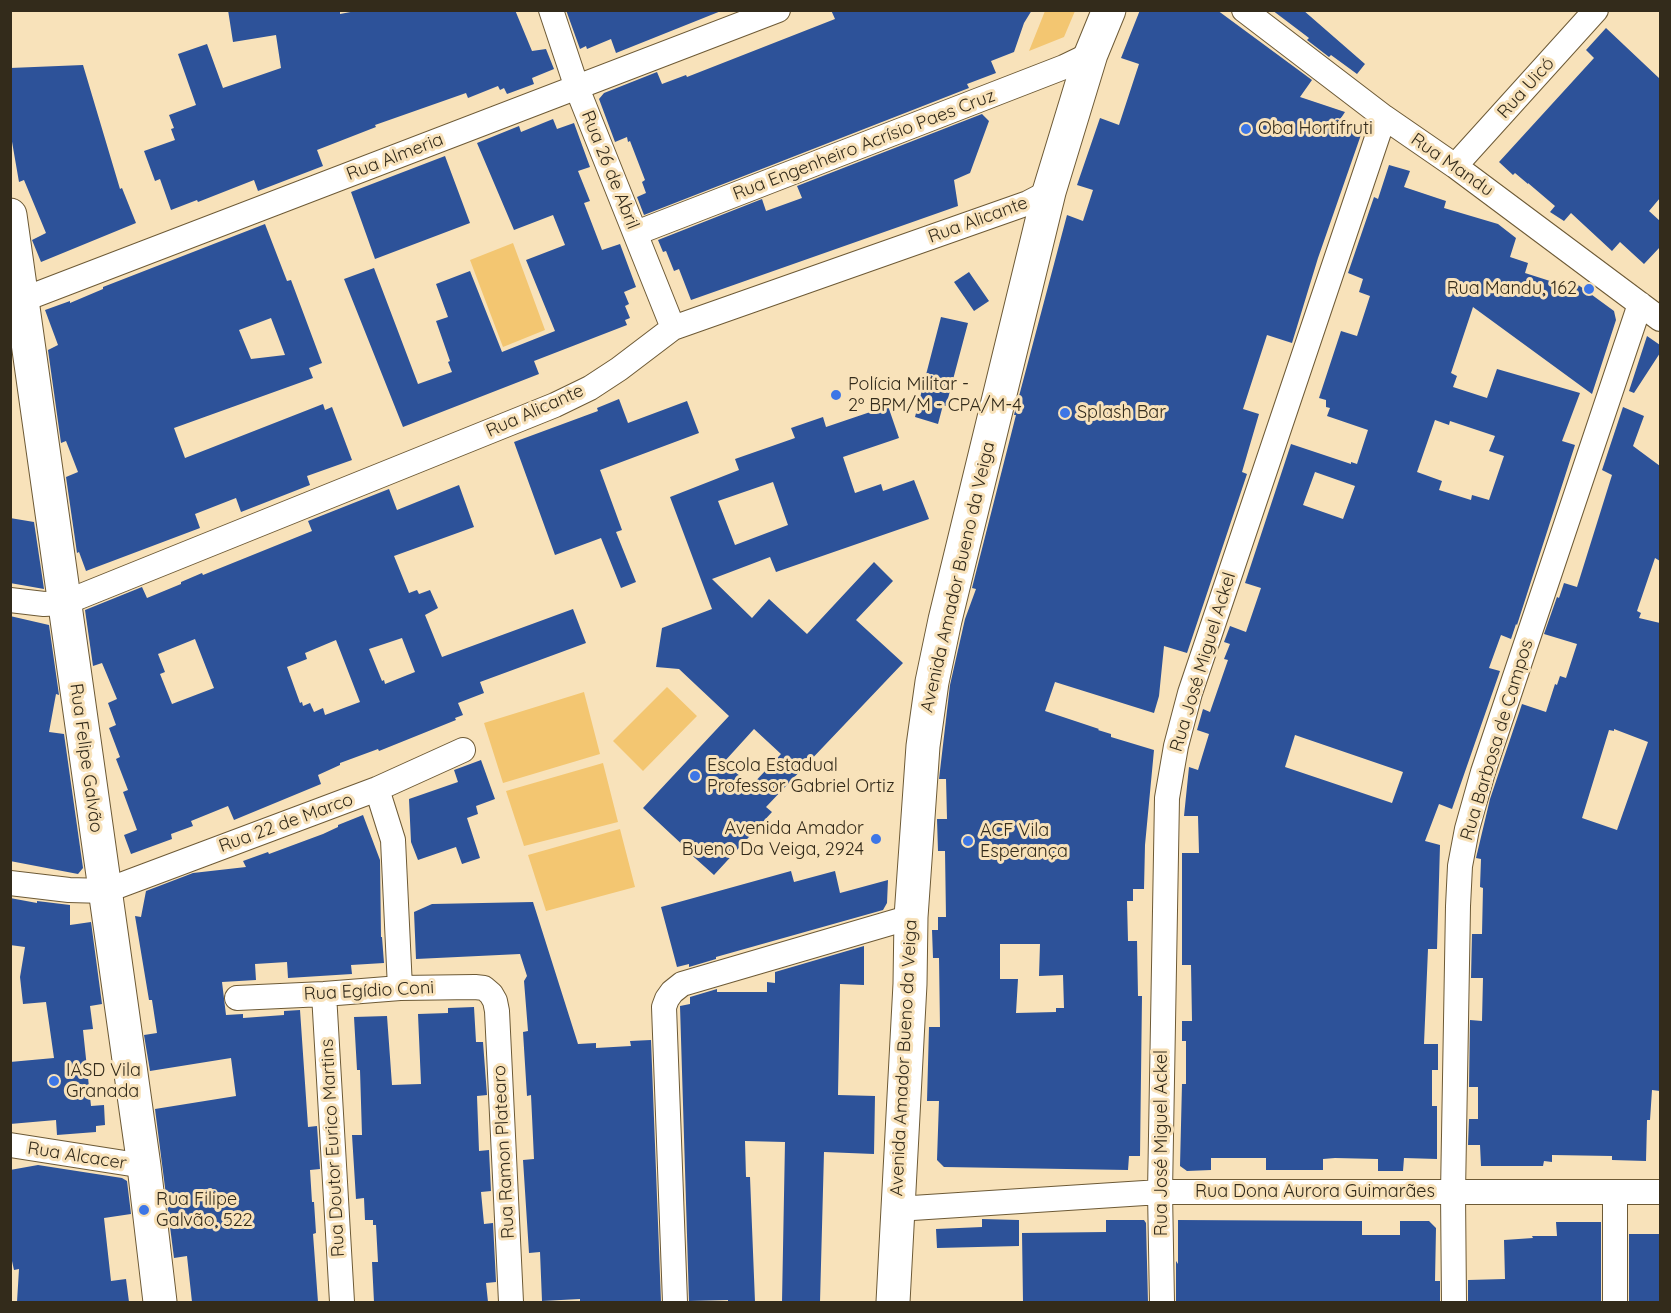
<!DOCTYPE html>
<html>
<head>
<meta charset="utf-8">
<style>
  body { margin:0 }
  #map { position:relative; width:1671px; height:1313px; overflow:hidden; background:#f8e2ba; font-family:Quicksand,sans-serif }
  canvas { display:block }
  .frame { position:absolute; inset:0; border:12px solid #332b1b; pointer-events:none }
</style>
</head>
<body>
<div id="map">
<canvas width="1671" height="1313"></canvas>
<div class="frame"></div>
</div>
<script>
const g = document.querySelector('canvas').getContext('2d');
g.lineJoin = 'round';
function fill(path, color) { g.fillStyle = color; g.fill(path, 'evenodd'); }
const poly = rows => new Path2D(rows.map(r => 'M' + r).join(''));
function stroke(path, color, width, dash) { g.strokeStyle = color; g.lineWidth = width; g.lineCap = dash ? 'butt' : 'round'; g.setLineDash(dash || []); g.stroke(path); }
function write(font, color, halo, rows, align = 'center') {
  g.font = font + ' Quicksand,sans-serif'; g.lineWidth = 6; g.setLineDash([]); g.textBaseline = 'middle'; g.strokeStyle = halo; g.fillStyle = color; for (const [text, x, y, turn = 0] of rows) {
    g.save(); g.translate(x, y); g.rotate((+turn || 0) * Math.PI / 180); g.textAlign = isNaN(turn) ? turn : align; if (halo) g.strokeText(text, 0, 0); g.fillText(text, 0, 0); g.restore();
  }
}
fill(poly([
  [1045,11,1075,11,1064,37,1029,51],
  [513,243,545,330,503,347,470,260],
  [667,687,697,716,643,771,613,741],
  [584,692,600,754,503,783,484,723],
  [603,763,618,822,524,846,506,791],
  [620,829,635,887,546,911,528,855]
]), '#f3c671');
fill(poly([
  [228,10,340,10,340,14,361,10,515,10,532,51,546,49,554,69,532,78,534,84,507,94,504,88,500,90,498,86,468,98,466,93,375,125,376,127,317,150,323,166,258,191,254,180,198,202,197,200,171,210,160,179,155,181,144,151,175,140,171,129,174,128,169,115,196,105,178,54,207,44,223,88,281,68,276,35,233,42],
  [566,10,721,10,721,11,616,53,611,39,587,49,586,46,580,49],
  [831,10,1032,10,1024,23,1014,52,991,61,996,73,967,84,969,88,644,215,637,197,646,193,642,182,645,180,630,141,628,142,627,137,615,142,599,99,604,93,657,72,662,84,686,75,687,77,835,19],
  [1140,10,1217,10,1312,80,1300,97,1345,112,1339,121,1363,129,1318,258,1292,343,1267,335,1243,409,1259,414,1242,472,1247,474,1187,653,1164,646,1159,696,1154,713,1055,682,1045,711,1099,729,1098,730,1111,734,1111,737,1154,750,1145,845,1144,889,1133,889,1133,901,1127,901,1128,941,1137,941,1138,996,1142,996,1140,1156,1129,1156,1128,1170,944,1167,937,1160,939,1101,927,1101,929,1027,940,1027,939,958,933,958,932,930,938,930,938,917,946,917,945,851,938,851,937,819,947,819,946,779,939,779,950,685,965,619,976,589,972,588,1016,415,1014,415,1067,215,1083,221,1093,190,1077,185,1100,118,1119,125,1139,64,1121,58],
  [1000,944,1040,944,1039,976,1063,975,1064,1008,1056,1008,1056,1012,1016,1013,1018,979,1000,979],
  [1272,10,1303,10,1365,64,1357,74,1331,55,1329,57,1307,40,1309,38],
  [1606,28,1660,79,1660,198,1649,211,1660,221,1660,247,1644,264,1620,242,1612,251,1571,213,1564,221,1550,212,1555,206,1528,183,1528,184,1515,173,1513,175,1499,162,1594,58,1586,50],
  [83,65,120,189,122,188,136,223,41,262,32,240,46,233,24,180,19,182,15,159,10,130,10,68],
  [982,114,989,121,970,173,954,180,958,206,691,300,679,269,674,271,666,251,663,252,658,240,762,199,766,211,802,198,797,186],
  [553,119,557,129,574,123,590,167,578,171,590,201,584,203,602,250,620,244,636,287,624,292,629,304,625,306,630,318,625,320,627,325,534,361,539,374,403,427,344,279,374,268,418,384,452,372,448,362,450,361,436,321,448,317,436,284,470,271,502,352,555,331,526,260,565,245,553,215,514,230,477,143,519,126,521,132],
  [445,156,470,223,375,259,351,192],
  [1389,165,1410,171,1404,187,1446,201,1444,208,1498,224,1516,238,1510,257,1528,263,1525,273,1575,289,1577,284,1614,311,1616,320,1592,394,1473,307,1451,373,1457,376,1453,387,1487,398,1497,369,1580,393,1562,441,1575,445,1517,625,1516,624,1511,639,1501,635,1489,668,1500,671,1452,809,1439,804,1425,841,1440,845,1437,949,1428,949,1424,1044,1438,1044,1438,1070,1432,1070,1432,1106,1437,1106,1437,1159,1404,1158,1403,1171,1378,1171,1378,1159,1335,1158,1323,1159,1323,1170,1266,1170,1266,1158,1211,1158,1211,1170,1187,1171,1180,1166,1182,1084,1186,1084,1186,1041,1182,1041,1182,1021,1192,1021,1191,965,1182,965,1182,853,1199,853,1198,816,1184,816,1189,767,1198,770,1209,734,1197,730,1203,709,1210,712,1228,660,1224,659,1230,644,1224,642,1230,626,1246,632,1261,588,1245,583,1291,444,1351,464,1351,462,1357,464,1368,430,1327,416,1330,408,1326,407,1326,400,1319,398,1341,331,1357,336,1370,296,1359,292,1363,279,1348,273,1374,197,1378,199],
  [1435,420,1449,425,1450,421,1495,436,1489,451,1504,456,1489,500,1472,495,1471,500,1439,490,1442,481,1417,472],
  [1315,472,1355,486,1343,519,1303,505],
  [1295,735,1403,772,1392,803,1285,767],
  [265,224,287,281,291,280,322,363,309,368,313,378,174,428,185,458,323,404,325,410,332,407,352,460,307,476,310,485,241,512,236,498,195,514,200,528,86,571,79,552,77,553,66,477,78,472,66,441,61,443,48,350,58,345,45,310,70,301,70,303,103,289,103,287],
  [271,318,285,355,251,359,239,330],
  [969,272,989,301,974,311,954,282],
  [941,317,968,323,946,406,943,405,938,424,915,417],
  [1647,336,1660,345,1660,353,1634,393,1629,391],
  [619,399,628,423,687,401,699,433,600,470,622,530,616,532,636,582,621,588,601,538,555,555,514,442,598,411,597,408],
  [888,406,899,438,843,457,855,493,881,484,883,491,914,480,929,519,776,572,770,557,712,579,752,618,769,599,807,634,874,562,893,581,856,620,903,663,766,807,772,812,714,875,686,850,687,849,643,808,729,716,679,669,656,667,662,628,712,609,670,497,739,470,735,459,795,438,791,428,823,417,826,427],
  [773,482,788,525,735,545,718,501],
  [754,729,781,754,751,786,724,762],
  [1623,407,1644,416,1633,446,1660,466,1660,561,1655,558,1637,611,1641,613,1639,618,1660,623,1660,1091,1652,1090,1650,1120,1647,1120,1646,1161,1612,1160,1612,1156,1552,1155,1552,1162,1544,1161,1543,1166,1481,1166,1480,1145,1468,1145,1469,1119,1478,1119,1478,1087,1469,1087,1470,1020,1482,1021,1483,978,1471,978,1472,934,1482,934,1483,888,1480,887,1481,859,1476,858,1490,799,1522,704,1546,712,1555,684,1557,685,1560,676,1566,678,1577,644,1544,634,1557,597,1559,598,1564,583,1577,587,1612,475,1602,470],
  [1614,729,1648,742,1617,830,1582,818,1609,730,1614,731],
  [459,485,474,527,394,556,409,593,417,590,419,594,430,590,438,608,425,615,442,657,573,609,586,643,480,682,484,693,458,703,463,715,455,718,456,720,379,751,378,749,340,763,340,765,318,775,321,784,234,820,228,806,191,821,193,826,171,834,172,839,131,854,124,835,137,830,123,792,128,790,116,759,120,757,109,728,116,725,108,703,117,699,102,663,93,666,85,610,142,587,147,598,181,584,181,582,202,573,203,575,312,531,308,521,389,489,397,510],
  [402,638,415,672,385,684,384,680,382,681,369,649],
  [195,639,214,688,172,704,160,674,165,672,158,654],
  [336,640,360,702,325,715,323,708,314,712,310,703,303,706,302,702,300,703,287,667,307,659,305,653],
  [10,518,34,522,44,589,10,583],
  [10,616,49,625,59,695,56,694,49,732,64,734,83,868,78,874,10,861],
  [481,760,495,799,476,806,478,814,467,818,480,858,462,864,456,847,418,860,411,842,409,799,458,782,454,770],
  [363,815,380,860,381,937,382,937,384,963,351,965,352,974,288,978,287,962,255,964,256,980,222,982,226,1015,243,1014,243,1018,284,1015,284,1011,300,1010,308,1127,317,1126,320,1169,310,1170,312,1202,314,1202,316,1233,313,1234,318,1302,192,1302,187,1256,174,1258,155,1109,236,1096,231,1058,150,1071,144,1035,157,1033,152,1000,149,1000,135,916,141,917,146,891,193,873,246,867,243,861,268,852,269,854,323,834,338,827,338,825],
  [791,871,794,882,835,871,840,893,888,880,887,903,883,910,716,957,716,959,689,967,689,964,677,967,661,907],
  [10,898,37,903,37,901,70,905,70,925,91,922,102,1004,90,1006,93,1029,83,1030,91,1106,104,1105,105,1125,96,1126,96,1132,57,1135,56,1120,10,1124,10,1062,54,1058,46,1002,23,1004,20,977,25,947,10,945],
  [533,902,578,1044,596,1043,596,1048,631,1046,630,1041,651,1040,661,1302,580,1302,580,1299,542,1301,540,1252,529,1253,523,1160,534,1159,531,1095,527,1096,523,1032,528,1031,524,981,527,976,520,954,416,959,414,912,432,904],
  [864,946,864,985,840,984,838,1095,875,1096,874,1154,824,1152,820,1302,782,1302,785,1142,745,1141,746,1177,750,1177,755,1302,728,1302,728,1300,689,1301,680,1006,690,1004,690,997,717,989,717,992,767,992,767,982,775,983,775,972],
  [474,1007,476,1042,483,1042,487,1095,477,1096,479,1151,489,1150,491,1191,481,1192,484,1224,493,1223,496,1282,486,1283,488,1302,374,1302,372,1262,378,1262,376,1225,373,1225,373,1220,365,1220,364,1198,356,1199,352,1135,362,1135,360,1070,357,1070,354,1017,387,1016,392,1085,421,1084,418,1014,448,1013,448,1008],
  [38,1165,122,1178,127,1181,131,1214,104,1218,111,1281,126,1279,129,1302,17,1302,19,1269,14,1270,10,1252,10,1170],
  [982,1219,1019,1220,1019,1246,937,1248,936,1229,982,1227],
  [1106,1220,1144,1220,1146,1223,1148,1302,1023,1302,1022,1233,1106,1232],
  [1178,1220,1362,1221,1362,1235,1400,1235,1400,1221,1429,1221,1436,1228,1435,1281,1440,1281,1440,1302,1176,1302,1176,1261,1178,1264],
  [1556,1222,1601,1222,1601,1302,1468,1302,1468,1280,1505,1279,1504,1240,1533,1238,1532,1236,1557,1236],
  [1629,1234,1660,1234,1660,1302,1629,1302]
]), '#2d5299');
const street = poly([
  [551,10,577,88,673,328],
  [1244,10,1384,117,1455,166,1660,319],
  [1455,166,1596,10],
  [636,233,1064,67,1091,54],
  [10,302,22,300,778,10],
  [10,600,44,604,64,603,555,405,590,388,619,369,673,328,1028,203,1049,192],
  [377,789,393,840,400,988],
  [10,883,69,890,105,891,377,789,463,750],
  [324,994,342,1302],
  [237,998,324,994,400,988,475,987,484,988,491,994,495,1001,497,1011,511,1302],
  [10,1145,144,1166],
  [897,1209,1160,1192,1660,1192],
  [675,1302,664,1007,667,999,672,992,682,984,911,917],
  [1162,1302,1160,1192,1167,798,1176,746,1190,693,1384,117],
  [1454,1302,1453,1193,1458,906,1460,866,1467,829,1483,772,1640,304],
  [1615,1302,1615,1192]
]);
const secondary = poly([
  [10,215,144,1166,160,1302],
  [893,1302,910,984,911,917,923,746,932,682,945,620,1049,192,1091,54,1109,10]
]);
stroke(street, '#6d5a36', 26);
stroke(secondary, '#6d5a36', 35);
stroke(street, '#fff', 24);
stroke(secondary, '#fff', 33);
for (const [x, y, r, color] of [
  [1246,129,6,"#3d76e6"],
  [1589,289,6,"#3d76e6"],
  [836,395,6,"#3d76e6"],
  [1065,413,6,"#3d76e6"],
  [695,776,6,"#3d76e6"],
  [876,839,6,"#3d76e6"],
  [968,841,6,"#3d76e6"],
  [54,1081,6,"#3d76e6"],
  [144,1210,6,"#3d76e6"]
]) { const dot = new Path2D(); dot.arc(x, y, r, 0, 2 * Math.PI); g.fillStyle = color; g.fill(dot); stroke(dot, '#f8e2ba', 2); }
write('18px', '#332b1b', '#f8e2ba', [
  ["Rua Uicó",1526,88,-48],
  ["Rua Engenheiro Acrísio Paes Cruz",864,145,-21],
  ["Rua Almeria",395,157,-21],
  ["Rua Mandu",1452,165,35],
  ["Rua 26 de Abril",610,170,68],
  ["Rua Alicante",978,220,-20],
  ["Rua Alicante",535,411,-24],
  ["Avenida Amador Bueno da Veiga",958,577,-77],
  ["Rua José Miguel Ackel",1203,662,-73],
  ["Rua Barbosa de Campos",1497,740,-73],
  ["Rua Felipe Galvão",86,758,82],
  ["Rua 22 de Marco",286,823,-20],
  ["Rua Egídio Coni",369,991,-3],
  ["Avenida Amador Bueno da Veiga",904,1058,-87],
  ["Rua José Miguel Ackel",1162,1143,-90],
  ["Rua Doutor Eurico Martins",333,1148,-93],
  ["Rua Ramon Platearo",504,1152,-93],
  ["Rua Alcacer",77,1156,9],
  ["Rua Dona Aurora Guimarães",1315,1192]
]);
write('18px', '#332b1b', '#f8e2ba', [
  ["Oba Hortifruti",1258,129],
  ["Rua Mandu, 162",1577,289,"right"],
  ["Polícia Militar -",848,385],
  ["2º BPM/M - CPA/M-4",848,406],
  ["Splash Bar",1077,413],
  ["Escola Estadual",707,766],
  ["Professor Gabriel Ortiz",707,787],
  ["Avenida Amador",864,829,"right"],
  ["Bueno Da Veiga, 2924",864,850,"right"],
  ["ACF Vila",980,831],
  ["Esperança",980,852],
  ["IASD Vila",66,1071],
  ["Granada",66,1092],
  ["Rua Filipe",156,1200],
  ["Galvão, 522",156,1221]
], 'left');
</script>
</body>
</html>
